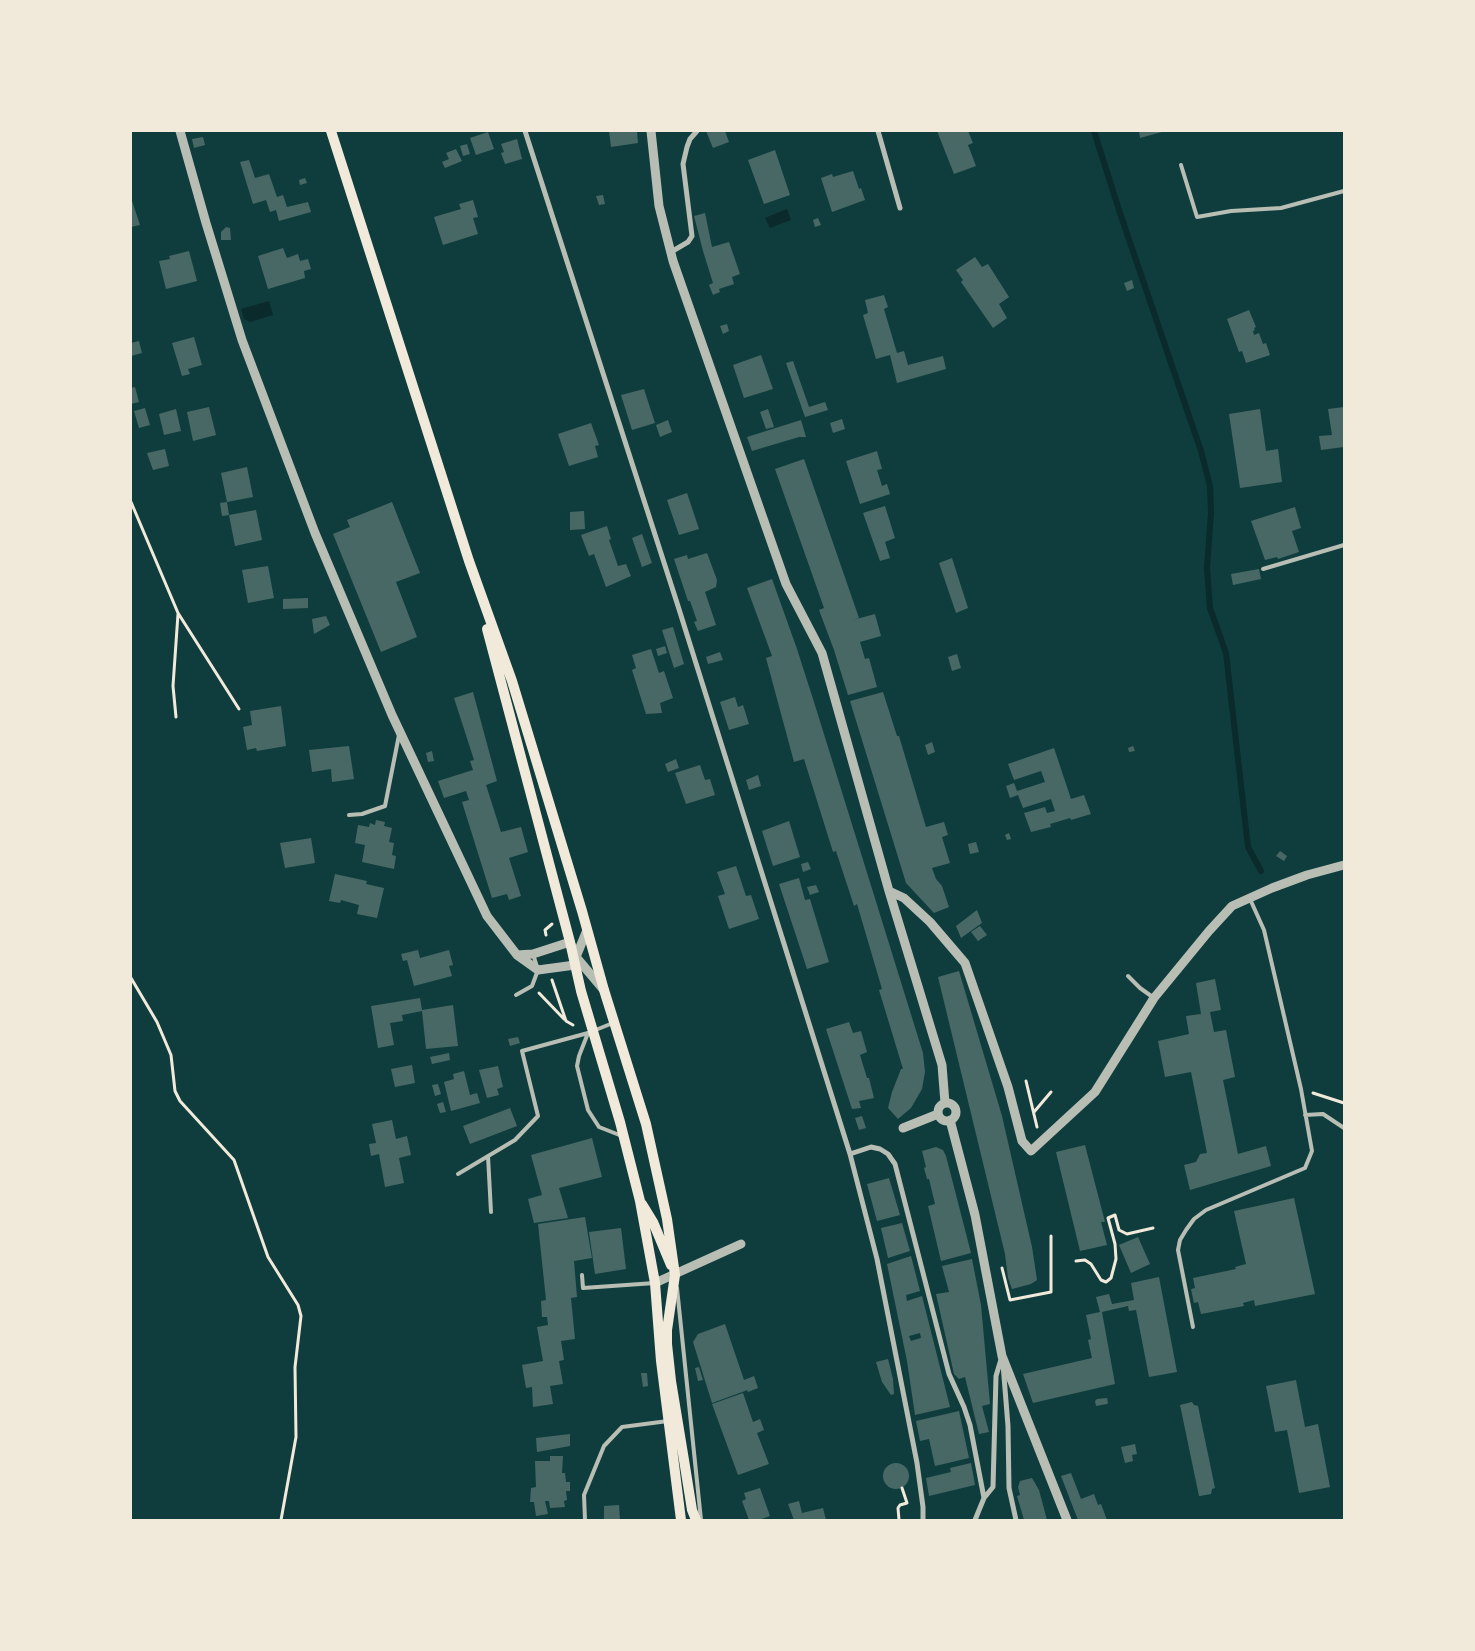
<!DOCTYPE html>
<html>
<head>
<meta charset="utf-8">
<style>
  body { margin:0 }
  #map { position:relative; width:1475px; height:1651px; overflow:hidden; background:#0f3d3e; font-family:Karla,sans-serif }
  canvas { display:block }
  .frame { position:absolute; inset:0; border:132px solid #f1e9da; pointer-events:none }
</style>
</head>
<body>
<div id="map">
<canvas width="1475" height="1651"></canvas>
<div class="frame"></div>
</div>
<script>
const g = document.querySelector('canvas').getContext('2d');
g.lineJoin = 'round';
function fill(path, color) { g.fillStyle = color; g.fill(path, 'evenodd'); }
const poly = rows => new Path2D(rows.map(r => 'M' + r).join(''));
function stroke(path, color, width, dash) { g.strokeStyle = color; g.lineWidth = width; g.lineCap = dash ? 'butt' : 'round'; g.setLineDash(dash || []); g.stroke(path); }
fill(poly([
  [787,209,791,220,770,228,765,218],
  [269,301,273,315,250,322,244,319,241,309]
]), '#0a2a2b');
stroke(poly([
  [1094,131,1120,213,1201,451,1210,486,1211,513,1207,568,1210,608,1226,653,1248,847,1261,871]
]), '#0a2a2b', 6);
fill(poly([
  [609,131,637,131,638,143,611,147],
  [706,131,725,131,729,142,713,148],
  [937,131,968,131,973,143,968,145,976,166,954,174],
  [1139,131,1162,131,1162,132,1140,138],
  [488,132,494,149,476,155,470,138],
  [203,137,205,145,194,148,192,139],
  [517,139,522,159,505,164,501,153,504,152,501,144],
  [467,144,470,154,463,156,460,146],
  [456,149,462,161,445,168,442,162,449,159,446,153],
  [775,150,790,195,764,204,748,160],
  [249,160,255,178,269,174,277,197,283,195,287,207,308,202,311,212,279,221,276,210,270,212,266,200,253,204,240,162],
  [853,171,859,189,861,188,865,200,832,212,821,178,832,174,833,177],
  [305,178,307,183,300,185,299,180],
  [603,195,605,204,599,205,596,196],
  [131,198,140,225,131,227],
  [473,200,478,217,473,218,478,234,443,245,434,217,461,209,459,204],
  [705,213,712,247,729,242,740,274,732,277,734,284,719,289,720,292,713,295,709,285,713,283,703,251,694,216],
  [818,218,821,225,815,227,813,220],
  [226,227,230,228,231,240,221,240,221,232],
  [283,248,287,258,298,254,300,261,308,259,311,269,304,271,305,278,268,289,258,256],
  [189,251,197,281,166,289,159,261,170,259,169,256],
  [975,257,982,267,988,264,1009,297,999,304,1007,318,993,328,961,282,963,280,956,270],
  [1132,280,1134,288,1127,291,1124,283],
  [884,295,888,307,884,309,897,353,904,351,908,365,943,356,946,369,897,383,890,355,876,359,863,315,868,313,865,300],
  [1249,310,1256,327,1254,328,1255,330,1253,331,1254,335,1259,333,1263,344,1266,343,1270,355,1246,363,1242,351,1239,352,1227,319],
  [727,324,729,331,723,334,720,326],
  [194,337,202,365,188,369,190,374,182,376,172,343],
  [139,341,142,353,131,356,131,343],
  [761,355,773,389,744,398,733,365],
  [793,361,809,407,825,402,828,410,805,417,786,363],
  [135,387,139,402,131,404,131,388],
  [644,389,655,423,632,430,621,395],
  [209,407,216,435,193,441,187,412],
  [1344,407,1344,447,1321,450,1319,436,1332,435,1328,409],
  [145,408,150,425,139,428,134,411],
  [176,409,181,431,164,435,159,414],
  [768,409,774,427,766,429,760,412],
  [1260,409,1266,451,1278,449,1282,482,1240,488,1229,414],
  [842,419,845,429,833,433,830,423],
  [668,420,672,432,660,437,656,425],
  [801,420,806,437,799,437,752,451,747,437],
  [591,423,599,445,595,446,598,457,569,466,558,434],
  [165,449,169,466,153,470,147,453],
  [877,451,882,469,877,470,882,486,887,484,890,494,860,504,846,461],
  [804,459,859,618,853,620,875,614,881,636,860,642,865,659,869,658,877,687,848,695,834,650,819,610,824,608,775,469],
  [247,467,253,497,227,502,221,473],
  [687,493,699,529,679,535,667,500],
  [227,502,229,515,256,510,262,540,235,546,229,515,222,516,220,503],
  [392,502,420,573,396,582,417,637,381,652,333,534,350,527,347,520],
  [885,506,895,538,885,542,890,558,880,561,863,513],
  [1295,507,1301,528,1292,531,1299,552,1278,559,1277,557,1265,560,1251,521],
  [584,511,585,529,570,530,570,512],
  [607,526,611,539,609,540,618,566,626,564,631,576,606,587,594,554,589,556,581,535],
  [642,534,652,563,642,567,632,538],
  [707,553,717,580,716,587,705,592,716,625,698,631,694,622,697,621,690,601,688,601,674,559,687,555,688,559],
  [952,558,968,608,956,613,939,563],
  [268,566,274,598,248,603,242,570],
  [1259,569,1261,579,1233,585,1231,574],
  [772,579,797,649,814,702,923,1053,925,1072,922,1089,911,1108,898,1119,888,1108,892,1092,901,1069,903,1069,879,990,882,989,857,904,854,906,836,851,833,852,804,759,794,762,766,658,772,656,747,588],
  [308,598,308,608,283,609,283,599],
  [326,616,330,625,314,634,312,619],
  [673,627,684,664,674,668,662,630],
  [665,646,667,653,658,656,656,649],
  [651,649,659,673,664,671,673,698,660,703,662,713,646,714,632,670,636,668,632,655],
  [720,652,723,660,708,664,706,657],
  [957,654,961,668,952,671,948,657],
  [473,692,497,781,486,785,501,832,521,827,528,852,509,858,521,896,509,900,507,894,492,898,462,802,469,800,466,791,444,798,438,781,473,770,470,761,474,760,454,698],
  [883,692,897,736,899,736,926,827,944,822,948,835,942,837,950,863,932,868,936,879,942,886,949,907,934,913,906,883,850,701],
  [735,697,738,707,743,705,749,724,729,730,720,702],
  [281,706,286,746,257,751,256,748,247,750,243,727,252,725,250,711],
  [932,742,935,752,928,755,925,745],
  [349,746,354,779,332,782,331,769,312,772,309,750],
  [1133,746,1135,751,1129,752,1128,748],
  [1054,748,1071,799,1084,795,1091,814,1071,820,1070,818,1050,824,1051,827,1031,832,1024,813,1045,807,1047,813,1055,811,1051,799,1023,808,1018,795,1010,798,1006,786,1014,783,1017,791,1045,782,1041,771,1014,780,1008,764],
  [432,751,434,761,428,762,426,753],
  [676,759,679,768,668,772,665,764],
  [700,765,705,780,710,779,715,795,686,804,675,773],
  [758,775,761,786,749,790,746,780],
  [376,820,385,822,384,826,392,828,389,842,394,843,392,855,396,856,394,869,362,862,365,845,355,843,358,825,369,827,370,823,375,825],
  [789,821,800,857,773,866,762,831],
  [1009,833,1011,839,1007,840,1005,835],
  [311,838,315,863,285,868,280,843],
  [976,842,979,852,970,854,968,844],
  [1280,851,1287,856,1284,861,1276,856],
  [808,862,811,869,803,872,801,864],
  [736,866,746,896,751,895,759,919,729,929,718,896,725,894,717,872],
  [335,874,367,881,366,884,384,888,377,918,357,914,359,905,341,900,340,903,329,901],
  [799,878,805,900,810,899,829,962,807,969,779,884],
  [816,885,819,892,810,895,807,887],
  [977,910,982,923,961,938,956,926],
  [980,926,987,935,978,941,971,932],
  [418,950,420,958,449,950,453,965,449,966,452,976,414,986,407,960,403,961,401,954],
  [959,971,1002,1116,1032,1247,1037,1280,1031,1284,1012,1289,1008,1278,1005,1254,938,977],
  [1215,979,1221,1010,1210,1012,1214,1032,1226,1030,1235,1077,1223,1080,1238,1154,1266,1146,1271,1166,1190,1190,1184,1165,1196,1162,1200,1154,1207,1153,1191,1072,1165,1077,1158,1041,1189,1034,1186,1016,1201,1014,1196,983],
  [420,998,422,1010,453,1005,458,1046,426,1049,422,1011,402,1015,403,1021,390,1023,394,1045,378,1048,371,1006],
  [849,1022,853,1033,861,1031,867,1052,860,1055,867,1078,869,1078,874,1098,859,1101,861,1108,852,1109,826,1029],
  [518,1037,520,1043,510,1046,508,1039],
  [449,1053,450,1060,432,1064,430,1057],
  [412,1065,415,1083,395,1087,391,1069],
  [498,1066,503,1087,497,1089,499,1095,487,1098,479,1070],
  [464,1071,470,1095,477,1093,480,1103,451,1111,444,1082,454,1079,453,1074],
  [438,1084,441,1094,435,1096,432,1085],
  [443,1102,446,1112,440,1113,437,1104],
  [510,1108,517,1126,470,1144,463,1126],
  [862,1116,866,1128,859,1130,855,1118],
  [392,1120,396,1139,407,1136,411,1155,399,1158,404,1183,385,1187,379,1154,371,1156,369,1144,376,1143,372,1124],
  [592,1138,602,1177,559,1188,568,1218,534,1223,528,1199,542,1195,531,1155],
  [1085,1145,1105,1222,1101,1222,1107,1245,1080,1251,1056,1152],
  [936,1147,943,1150,946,1156,971,1253,941,1261,928,1206,935,1204,929,1179,927,1179,924,1168,926,1167,922,1151],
  [889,1178,900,1215,877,1221,867,1184],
  [1294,1198,1315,1294,1255,1306,1254,1300,1243,1303,1244,1306,1201,1314,1198,1302,1194,1303,1191,1289,1195,1288,1193,1278,1236,1269,1235,1267,1246,1264,1234,1211],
  [585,1217,592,1258,574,1261,577,1297,571,1298,575,1339,561,1341,564,1360,559,1361,563,1384,550,1386,553,1404,533,1407,532,1387,526,1388,522,1365,543,1361,537,1327,548,1325,547,1317,542,1317,541,1301,546,1300,538,1224],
  [902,1223,910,1251,888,1258,881,1228],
  [621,1228,626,1269,595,1274,589,1232],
  [1138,1237,1150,1264,1131,1273,1119,1245],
  [911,1256,920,1291,906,1295,907,1301,922,1296,950,1407,915,1415,907,1361,887,1264],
  [920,1333,921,1338,911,1341,909,1336],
  [972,1259,981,1305,990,1404,982,1406,989,1432,979,1434,965,1377,959,1379,954,1374,936,1294,949,1292,942,1266],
  [1159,1277,1177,1372,1149,1377,1136,1310,1129,1311,1128,1306,1102,1312,1115,1384,1033,1403,1023,1374,1092,1358,1088,1340,1091,1339,1086,1315,1100,1312,1096,1297,1109,1294,1112,1304,1134,1300,1131,1283],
  [725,1324,744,1380,754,1376,758,1388,748,1392,747,1390,745,1391,712,1403,693,1342,698,1334],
  [888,1359,893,1379,894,1394,891,1395,882,1382,876,1362],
  [699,1367,703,1380,698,1381,695,1368],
  [641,1373,647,1373,648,1386,643,1387],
  [1296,1380,1305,1427,1318,1424,1330,1487,1299,1493,1287,1430,1275,1432,1266,1386],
  [743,1393,753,1422,760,1419,764,1430,757,1433,769,1464,738,1475,712,1404],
  [1107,1398,1108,1403,1107,1404,1096,1406,1095,1401,1097,1399],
  [1192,1402,1194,1405,1198,1406,1215,1488,1212,1489,1211,1494,1200,1496,1199,1496,1180,1405],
  [959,1411,969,1458,935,1466,929,1439,920,1441,916,1421],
  [570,1434,570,1446,537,1452,536,1438],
  [1135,1444,1137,1454,1132,1455,1133,1461,1125,1463,1121,1447],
  [550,1456,563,1456,562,1473,565,1473,566,1482,570,1482,570,1491,566,1491,567,1500,564,1501,565,1507,550,1508,549,1501,545,1501,548,1514,536,1516,534,1502,530,1502,531,1488,536,1487,535,1461,550,1461],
  '883 1476a13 13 0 1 1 26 0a13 13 0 1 1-26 0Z',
  [971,1463,975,1485,929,1496,926,1478,951,1472,950,1468],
  [1071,1473,1081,1499,1094,1494,1098,1505,1101,1504,1107,1520,1078,1520,1061,1476],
  [1032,1478,1039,1490,1047,1520,1024,1520,1017,1496,1020,1495,1018,1487,1020,1481],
  [760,1488,770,1516,759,1520,749,1520,742,1501,746,1499,744,1493],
  [799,1501,802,1513,823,1508,826,1520,794,1520,788,1504],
  [619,1505,620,1520,604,1520,604,1506]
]), '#486865');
stroke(poly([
  [131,502,178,613,239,709],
  [176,717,173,686,178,614],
  [546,935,545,930,552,924],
  [131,978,157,1022,171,1055,175,1091,180,1101,234,1160,268,1257,298,1305,301,1316,295,1367,296,1437,281,1520],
  [552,980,566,1021,573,1025],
  [539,993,564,1019],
  [1026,1081,1037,1127],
  [1313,1093,1344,1103],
  [1034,1112,1051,1092],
  [1076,1261,1085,1260,1091,1264,1101,1280,1106,1282,1111,1278,1116,1259,1115,1244,1108,1218,1115,1215,1119,1230,1127,1234,1153,1228],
  [1002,1268,1010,1300,1051,1292,1051,1236],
  [899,1520,898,1508,900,1505,907,1503,902,1488]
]), '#f1e9da', 3);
stroke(poly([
  [1181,165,1197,217,1231,211,1281,208,1344,191],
  [1263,569,1344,545],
  [349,815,362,814,385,806,399,735],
  [1128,976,1140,988,1154,998],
  [516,995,532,986,538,970,533,954],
  [588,1033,579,1056,577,1066,588,1110,599,1127,622,1136],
  [1305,1115,1323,1114,1344,1128],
  [488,1156,491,1212],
  [458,1174,515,1140,538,1116,522,1051,588,1033,613,1023],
  [582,1275,583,1288,655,1283],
  [677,1288,701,1520],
  [1193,1327,1178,1250,1180,1240,1186,1230,1194,1219,1206,1210,1305,1168,1312,1151,1301,1089,1264,930,1250,899],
  [585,1520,584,1495,604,1446,622,1427,668,1421]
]), '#b8beb3', 4);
stroke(poly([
  [525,131,678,606,850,1154,871,1147,880,1149,888,1154,895,1164,949,1374,964,1407,970,1425,984,1498],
  [878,131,900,208],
  [671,252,688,242,692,236,683,164,687,147,690,139,697,131],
  [850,1154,877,1259,917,1463,923,1507,923,1520],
  [1003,1364,1008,1426,1009,1488,1016,1520],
  [975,1520,984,1498,993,1487,996,1376,1002,1356]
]), '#b8beb3', 5);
stroke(poly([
  [180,131,206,223,242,340,315,533,392,715,487,916,517,955,538,970,575,965,576,957,587,930],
  [651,131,659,206,673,261,786,584,822,653,889,891,942,1065,945,1103],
  [889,891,904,898,930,922,965,963,1008,1087,1022,1141,1031,1151,1095,1092,1154,998,1209,931,1232,906,1272,888,1307,875,1344,865],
  [517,955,533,954,570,942,576,957,603,989],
  '938 1112a9 9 0 1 1 18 0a9 9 0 1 1-18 0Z',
  [950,1120,975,1215,1002,1356,1067,1520],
  [903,1128,938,1114],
  [655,1283,741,1244]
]), '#b8beb3', 9);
stroke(poly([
  [331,131,469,561,512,681,582,911,604,990,646,1124,667,1219,675,1275,667,1330,667,1344,671,1381,684,1460,692,1510,696,1520],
  [487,629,570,942,581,991,620,1122,640,1201,655,1283,661,1361,681,1520],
  [642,1204,653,1222,671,1265]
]), '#f1e9da', 10);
</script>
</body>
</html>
